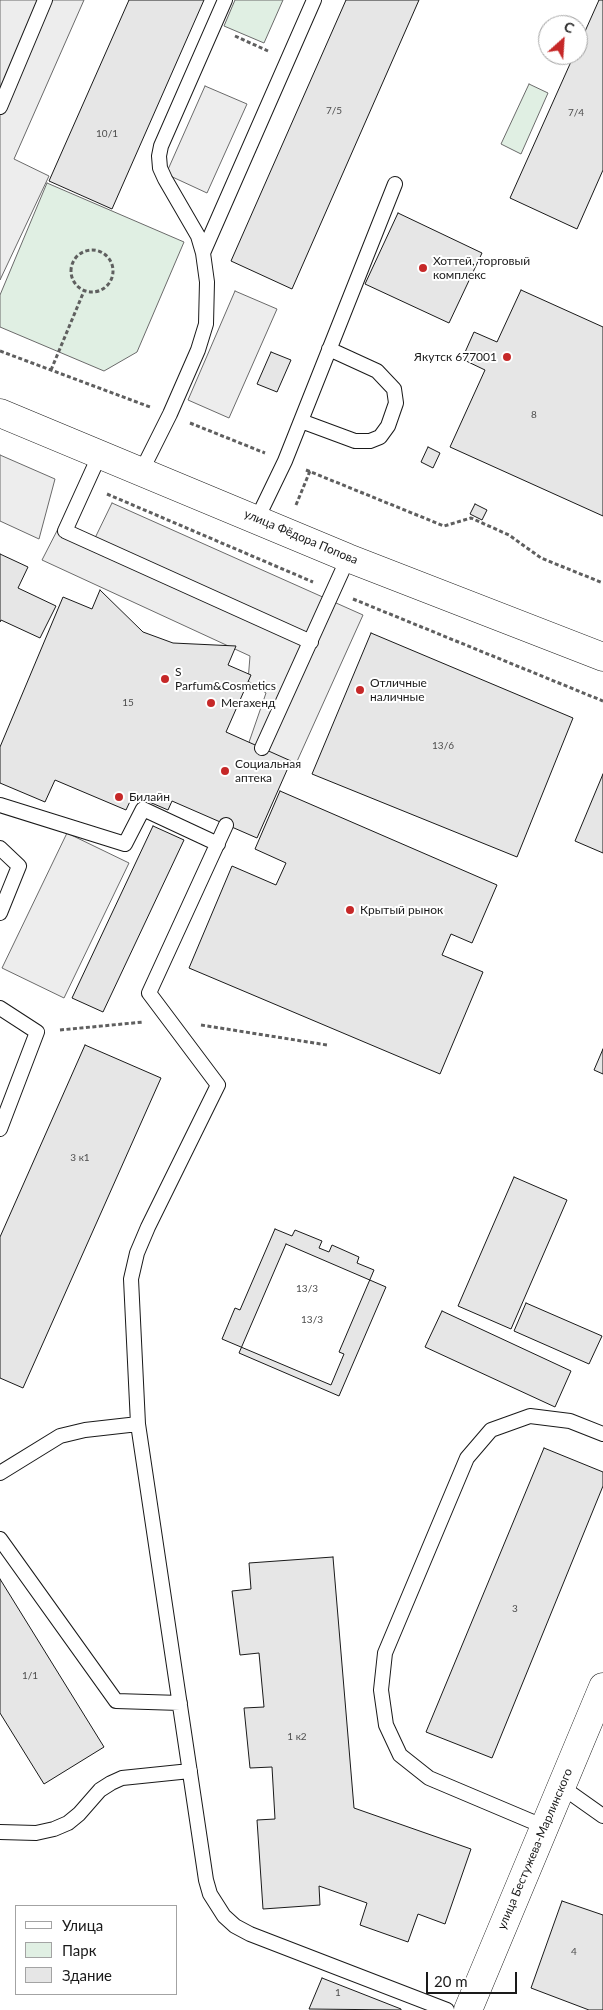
<!DOCTYPE html>
<html>
<head>
<meta charset="utf-8">
<style>
  body { margin:0 }
  #map { position:relative; width:603px; height:2010px; overflow:hidden; background:#fff; font-family:Lato,sans-serif }
  canvas { display:block }
  .legend { position:absolute; left:15px; top:1905px; width:162px; height:90px; box-sizing:border-box; background:#fff; border:1px solid #a3a3a3; margin:0; padding:6px 9px; list-style:none; font-size:15px; color:#1a1a1a }
  .legend li { display:flex; align-items:center; gap:10px; height:25px }
  .legend b { width:25px; border:1px solid #a3a3a3 }
  .north { position:absolute; left:538px; top:15px; width:50px; height:50px; box-sizing:border-box; background:#fff; border:1px solid #a3a3a3; border-radius:50%; rotate:26deg; font-size:14px; font-weight:700; line-height:20px; text-align:center; color:#1a1a1a }
  .north::after { content:''; display:block; margin:auto; width:18px; height:22px; background:#c62828; clip-path:polygon(50% 0,100% 100%,50% 72%,0 100%) }
  .scale { position:absolute; left:426px; top:1972px; width:91px; height:22px; box-sizing:border-box; border:2px solid #1a1a1a; border-top:0; padding-left:6px; font-size:15px; line-height:18px; white-space:nowrap; color:#1a1a1a; -webkit-text-stroke:4px #fff; paint-order:stroke }
</style>
</head>
<body>
<div id="map">
<canvas width="603" height="2010"></canvas>
<ul class="legend">
<li><b style="height:6px;background:#fff"></b>Улица</li>
<li><b style="height:14px;background:#e0efe3"></b>Парк</li>
<li><b style="height:14px;background:#e6e6e6"></b>Здание</li>
</ul>
<div class="north">С</div>
<div class="scale">20 m</div>
</div>
<script>
const g = document.querySelector('canvas').getContext('2d');
g.lineJoin = 'round';
function fill(path, color) { g.fillStyle = color; g.fill(path, 'evenodd'); }
const poly = rows => new Path2D(rows.map(r => 'M' + r).join(''));
function stroke(path, color, width, dash) { g.strokeStyle = color; g.lineWidth = width; g.lineCap = dash ? 'butt' : 'round'; g.setLineDash(dash || []); g.stroke(path); }
function write(font, color, halo, rows, align = 'center') {
  g.font = font + ' Lato,sans-serif'; g.lineWidth = 4; g.setLineDash([]); g.textBaseline = 'middle'; g.strokeStyle = halo; g.fillStyle = color; for (const [text, x, y, turn = 0] of rows) {
    g.save(); g.translate(x, y); g.rotate((+turn || 0) * Math.PI / 180); g.textAlign = isNaN(turn) ? turn : align; if (halo) g.strokeText(text, 0, 0); g.fillText(text, 0, 0); g.restore();
  }
}
const green = poly([
  [235,0,283,0,264,43,224,26,235,0],
  [529,84,548,93,521,154,501,144,529,84],
  [47,183,184,242,137,352,104,371,0,327,0,295,47,183]
]);
fill(green, '#e0efe3');
stroke(green, '#6a6a6a', 1);
const parking = poly([
  [0,0,84,0,14,159,49,176,0,280,0,0],
  [205,86,247,104,207,193,166,174,205,86],
  [235,291,277,309,229,418,188,400,235,291],
  [0,455,55,479,39,539,0,521,0,455],
  [112,503,363,615,294,768,247,748,266,693,248,681,250,656,42,560,61,523,95,538,112,503],
  [67,833,129,863,64,998,2,968,67,833]
]);
fill(parking, '#ededed');
stroke(parking, '#6a6a6a', 1);
const building = poly([
  [129,0,204,0,112,209,49,181,129,0],
  [346,0,419,0,292,289,231,261,346,0],
  [599,0,603,0,603,170,577,229,510,198,574,55,578,55,578,47,599,0],
  [398,213,482,253,449,323,365,284,398,213],
  [521,290,603,327,603,516,450,447,485,370,462,359,474,332,497,342,521,290],
  [271,352,291,360,277,392,257,384,271,352],
  [428,447,440,453,433,468,421,462,428,447],
  [475,504,487,510,482,520,470,514,475,504],
  [0,554,28,567,18,588,56,606,40,638,1,620,0,622,0,554],
  [100,590,143,632,173,643,236,646,228,665,251,675,226,732,291,761,257,838,172,801,168,810,133,795,126,810,55,780,45,802,0,783,0,747,63,597,92,609,100,590],
  [371,633,573,718,517,857,312,774,371,633],
  [603,774,603,853,575,841,603,774],
  [280,791,497,885,472,943,451,934,442,955,483,972,440,1074,189,968,232,866,276,885,286,863,255,849,280,791],
  [153,826,184,840,103,1012,72,998,153,826],
  [85,1045,161,1078,23,1388,0,1378,0,1237,85,1045],
  [603,1049,603,1074,594,1070,603,1049],
  [514,1177,567,1200,511,1329,458,1306,514,1177],
  [275,1229,292,1236,295,1230,322,1241,319,1248,329,1252,332,1245,359,1257,357,1263,374,1270,339,1352,344,1354,331,1385,222,1339,235,1308,240,1310,275,1229],
  [286,1244,386,1287,339,1396,239,1353,286,1244],
  [526,1303,602,1336,589,1364,514,1331,526,1303],
  [442,1311,571,1371,555,1407,425,1347,442,1311],
  [544,1448,603,1472,603,1486,492,1758,426,1732,544,1448],
  [333,1557,354,1808,471,1849,445,1924,418,1914,408,1942,360,1925,367,1903,319,1886,320,1905,263,1909,257,1820,275,1819,272,1767,250,1768,244,1708,264,1707,259,1653,240,1655,232,1591,251,1589,249,1563,333,1557],
  [0,1579,104,1747,44,1784,0,1713,0,1579],
  [562,1901,603,1915,603,2010,589,2010,531,1988,562,1901],
  [322,1978,401,2009,401,2010,309,2009,322,1978]
]);
fill(building, '#e6e6e6');
stroke(building, '#1a1a1a', 1);
const service = poly([
  [0,107,45,0],
  [203,253,314,0],
  [301,421,355,441,370,441,380,437,388,426,396,403,394,389,377,371,329,349],
  [100,454,65,531,311,642],
  [141,472,170,414,198,350,206,324,207,282,203,253,198,236,165,179,160,168,159,156,161,146,225,0],
  [257,519,285,461,395,184],
  [262,748,348,558],
  [0,805,125,844,143,809,218,844],
  [226,825,149,993,218,1085,148,1227,137,1253,131,1279,138,1424,206,1880,210,1894,224,1916,235,1926,250,1934,447,2010],
  [0,848,19,866,0,913],
  [0,1008,37,1032,0,1129],
  [0,1473,60,1436,85,1430,138,1424],
  [0,1539,116,1701,180,1703],
  [562,1787,603,1816],
  [545,1827,429,1778,400,1755,386,1725,381,1690,385,1653,467,1458,491,1430,530,1416,570,1421,603,1434],
  [0,1832,36,1833,54,1829,68,1823,79,1814,100,1790,111,1783,122,1778,190,1771]
]);
const minor = poly([
  [468,2010,603,1687]
]);
const tertiary = poly([
  [0,413,348,558,603,657]
]);
stroke(service, '#1a1a1a', 16);
stroke(minor, '#1a1a1a', 29);
stroke(tertiary, '#1a1a1a', 29);
stroke(poly([
  [235,36,268,51],
  '71 271a21 21 0 1 1 42 0a21 21 0 1 1-42 0Z',
  [0,351,150,407],
  [51,370,84,291],
  [190,423,265,453],
  [306,470,444,526,471,518,509,535,541,558,603,583],
  [107,494,313,582],
  [296,505,310,471],
  [353,599,603,701],
  [201,1025,327,1045],
  [60,1030,143,1022]
]), '#5f5f5f', 3, [4, 2.5]);
stroke(service, '#fff', 14);
stroke(minor, '#fff', 28);
stroke(tertiary, '#fff', 28);
for (const [x, y, r, color] of [
  [423,268,5,"#c62828"],
  [507,357,5,"#c62828"],
  [165,679,5,"#c62828"],
  [360,690,5,"#c62828"],
  [211,703,5,"#c62828"],
  [225,771,5,"#c62828"],
  [119,797,5,"#c62828"],
  [350,910,5,"#c62828"]
]) { const dot = new Path2D(); dot.arc(x, y, r, 0, 2 * Math.PI); g.fillStyle = color; g.fill(dot); stroke(dot, '#fff', 2); }
write('10px', '#4d4d4d', null, [
  ["7/5",334,111],
  ["7/4",576,113],
  ["10/1",107,134],
  ["8",534,415],
  ["15",128,703],
  ["13/6",443,746],
  ["3 к1",80,1158],
  ["13/3",307,1289],
  ["13/3",312,1320],
  ["3",515,1609],
  ["1/1",30,1676],
  ["1 к2",297,1737],
  ["4",574,1952],
  ["1",338,1993]
]);
write('12px', '#1a1a1a', '#fff', [
  ["Хоттей, торговый",433,261],
  ["комплекс",433,275],
  ["Якутск 677001",497,357,"right"],
  ["S",175,672],
  ["Parfum&Cosmetics",175,686],
  ["Отличные",370,683],
  ["наличные",370,697],
  ["Мегахенд",221,703],
  ["Социальная",235,764],
  ["аптека",235,778],
  ["Билайн",129,797],
  ["Крытый рынок",360,910]
], 'left');
write('12px', '#1a1a1a', '#fff', [
  ["улица Фёдора Попова",301,537,23],
  ["улица Бестужева-Марлинского",535,1849,-67]
]);
</script>
</body>
</html>
